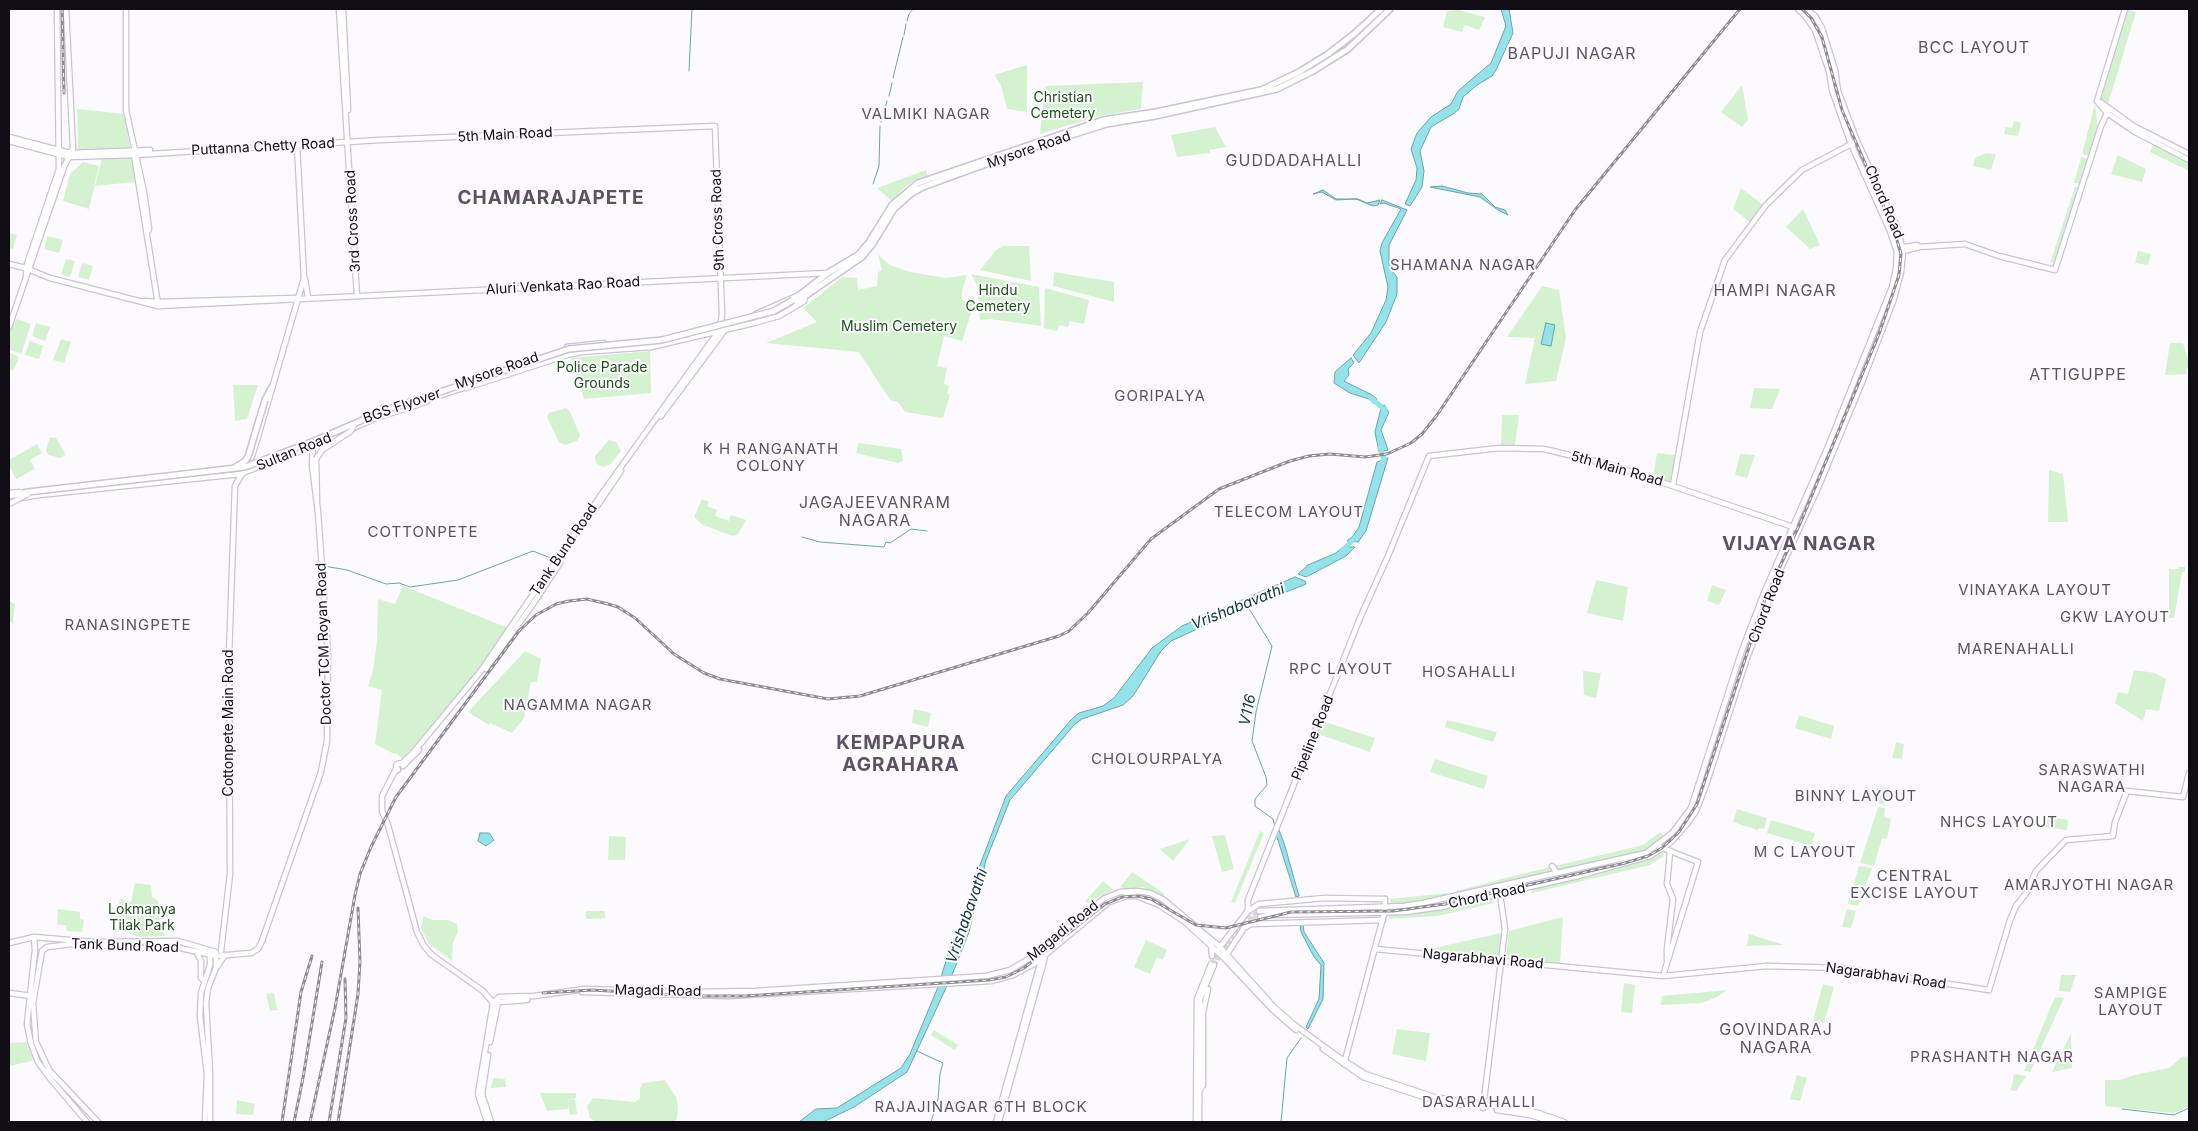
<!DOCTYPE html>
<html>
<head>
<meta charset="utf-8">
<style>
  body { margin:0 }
  #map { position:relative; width:2198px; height:1131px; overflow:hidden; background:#fcfafe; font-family:Inter,sans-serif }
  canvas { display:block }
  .frame { position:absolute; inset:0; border:10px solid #100d14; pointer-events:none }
</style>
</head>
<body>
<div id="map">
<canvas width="2198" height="1131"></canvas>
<div class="frame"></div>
</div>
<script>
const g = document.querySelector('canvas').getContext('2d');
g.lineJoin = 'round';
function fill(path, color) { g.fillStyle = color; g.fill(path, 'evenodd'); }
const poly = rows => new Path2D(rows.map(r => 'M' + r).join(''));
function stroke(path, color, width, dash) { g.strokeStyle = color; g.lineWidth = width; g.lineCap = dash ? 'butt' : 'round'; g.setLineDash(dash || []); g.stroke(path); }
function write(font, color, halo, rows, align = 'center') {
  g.font = font + ' Inter,sans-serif'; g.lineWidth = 4; g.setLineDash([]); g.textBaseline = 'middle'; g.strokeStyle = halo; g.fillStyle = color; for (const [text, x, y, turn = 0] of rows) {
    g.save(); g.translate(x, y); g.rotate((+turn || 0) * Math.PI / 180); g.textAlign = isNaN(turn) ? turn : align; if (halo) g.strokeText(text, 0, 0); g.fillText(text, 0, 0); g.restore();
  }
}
fill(poly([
  [1459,10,1485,17,1479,30,1465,25,1462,32,1443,27,1447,11],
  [2128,10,2136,12,2108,104,2100,98],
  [1027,65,1027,112,1007,109,1001,85,994,75],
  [1143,82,1141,109,1100,116,1040,134,1045,86],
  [1742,85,1748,120,1742,127,1721,112],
  [2095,104,2098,129,2090,156,2082,154],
  [77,109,125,114,130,148,78,150],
  [2014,121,2021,123,2018,136,2004,134,2005,127,2012,128],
  [1215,127,1226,147,1210,150,1210,153,1177,157,1171,135],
  [2153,144,2186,160,2189,166,2189,171,2150,152],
  [1986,153,1996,154,1991,170,1973,166,1975,158],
  [2118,155,2146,169,2142,182,2111,174],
  [2081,157,2089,159,2082,184,2074,183],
  [102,158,132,158,135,182,95,186],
  [83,162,99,166,89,209,63,201,70,174],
  [926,170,928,176,917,179,906,186,892,201,877,188],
  [2075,187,2080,187,2056,261,2050,263],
  [1741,188,1763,205,1750,222,1733,209],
  [1803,209,1820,245,1810,249,1786,227],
  [9,233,17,235,13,249,9,248],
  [47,236,63,240,59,253,44,249],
  [1003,246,1029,246,1031,281,980,270,996,250],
  [2138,251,2151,254,2148,265,2135,263],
  [878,255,890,265,910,272,946,278,967,275,962,291,962,300,974,304,962,341,944,336,937,366,947,368,944,384,949,386,947,393,950,395,943,418,905,412,898,402,890,400,859,352,766,343,817,322,803,308,842,277,857,278,858,290,877,286,878,272,882,270],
  [66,259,75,261,70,277,61,274],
  [82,263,93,266,89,280,78,277],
  [1054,272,1114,282,1114,302,1053,286],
  [971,274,1039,287,1041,326,990,319,980,320,977,285],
  [1542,286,1559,290,1566,338,1556,381,1525,384,1535,338,1507,337],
  [1045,288,1089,300,1084,324,1070,321,1068,327,1059,325,1057,331,1044,328],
  [16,319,31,324,21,354,9,349,9,333],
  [36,323,50,327,45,341,32,336],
  [61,339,71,342,64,363,53,360],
  [30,341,43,346,39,359,25,355],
  [2170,343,2183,343,2189,363,2189,368,2186,369,2187,374,2165,375],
  [650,351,651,393,584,399,571,358],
  [10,353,19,357,13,371,9,369],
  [233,385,258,385,247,419,235,421],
  [1754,388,1780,389,1772,409,1750,408],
  [566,408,570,412,580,435,577,441,565,445,559,442,547,417,549,413],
  [1502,415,1519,415,1515,445,1501,445],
  [50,437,56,438,64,451,65,455,61,458,48,455,46,450],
  [609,440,616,442,621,451,611,464,603,467,596,463,595,456],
  [859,443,901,449,903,461,898,463,856,453],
  [37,444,42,453,30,460,35,469,16,479,9,466,9,460],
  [1657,453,1675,455,1670,483,1653,477],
  [1740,454,1755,455,1747,478,1735,475],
  [2049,470,2063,474,2068,522,2048,522],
  [702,499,709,502,707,506,717,510,715,516,729,521,731,515,746,520,738,534,733,536,703,525,694,517],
  [2179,567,2185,567,2185,571,2182,572,2174,618,2169,618,2169,569,2179,569],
  [1596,580,1628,587,1623,621,1587,613],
  [1712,585,1726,590,1719,605,1707,601],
  [403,586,508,628,482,666,403,759,396,753,394,754,375,744,382,690,368,686,373,671,377,641,378,599,395,604],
  [9,601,15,604,13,624,9,620],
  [525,651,541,659,537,682,531,682,524,718,512,733,490,723,489,725,468,712],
  [2134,670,2155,673,2166,679,2159,711,2146,709,2143,721,2115,703,2118,692,2128,694],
  [1583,671,1601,673,1596,698,1584,695],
  [914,709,931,713,928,727,912,723],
  [1799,715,1834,726,1831,739,1795,728],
  [1447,720,1497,732,1493,742,1445,727],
  [1322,721,1375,738,1370,752,1318,734],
  [1896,742,1904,744,1902,759,1892,758],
  [1435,759,1488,776,1484,789,1430,772],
  [1882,787,1889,788,1884,805,1878,803],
  [1878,807,1885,808,1884,817,1891,819,1887,839,1882,838,1874,866,1860,863],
  [1737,809,1767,818,1764,829,1759,828,1758,830,1733,822],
  [2043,815,2068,820,2067,830,2041,827],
  [1771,820,1815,833,1811,846,1767,833],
  [1260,831,1264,833,1235,903,1231,902],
  [1660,832,1664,835,1639,854,1459,895,1457,891,1513,876,1643,845],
  [1225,835,1234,869,1222,872,1212,836],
  [609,836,626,837,625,860,608,860],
  [1190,839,1173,861,1160,849],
  [1661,850,1664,856,1650,865,1532,893,1531,888,1649,859],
  [1859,866,1872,868,1858,906,1848,904],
  [1132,872,1165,894,1162,897,1143,887,1127,889,1120,887],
  [1103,881,1114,890,1098,897,1089,904,1085,901],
  [135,883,151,885,152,897,158,901,161,927,165,936,140,937,130,934,117,918,120,899,131,902],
  [1447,893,1448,898,1391,906,1390,899],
  [1492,896,1494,903,1438,916,1389,919,1389,915,1405,913],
  [58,909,80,912,80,919,84,920,82,932,67,931,66,925,57,925],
  [1847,909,1856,911,1851,928,1842,927],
  [587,911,604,911,606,918,587,919,585,915],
  [423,916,433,920,448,920,457,924,458,931,453,943,452,961,429,944,421,928],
  [1563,917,1560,964,1506,958,1509,931],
  [1501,933,1499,958,1421,951],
  [1749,934,1784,945,1747,946],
  [1146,940,1167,950,1163,960,1157,957,1150,974,1134,967],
  [2061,975,2076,975,2070,992,2059,991],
  [1624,983,1635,985,1632,1013,1621,1012],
  [1823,984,1834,987,1824,1023,1813,1020],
  [1727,990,1717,997,1702,1003,1661,1005,1662,996],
  [274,993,277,1010,270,1011,266,994],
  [2055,997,2064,998,2030,1072,2024,1071],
  [1397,1029,1430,1033,1426,1061,1392,1054],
  [934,1030,958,1045,956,1048,954,1050,931,1035],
  [2071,1033,2072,1068,2052,1072],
  [26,1042,33,1059,32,1061,9,1066,9,1043],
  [2189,1056,2189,1107,2173,1113,2105,1106,2105,1080,2120,1080,2134,1075,2169,1068,2182,1057],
  [2014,1074,2026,1076,2016,1091,2011,1090],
  [1797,1075,1807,1078,1800,1101,1790,1099],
  [493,1078,505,1079,506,1087,491,1088],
  [665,1080,676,1097,678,1106,677,1119,673,1122,596,1122,590,1118,587,1106,593,1098,635,1102,640,1098,640,1088,643,1083],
  [540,1093,576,1093,576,1098,567,1100,575,1099,577,1114,570,1115,568,1103,568,1109,547,1111],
  [237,1100,255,1104,253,1115,236,1114]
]), '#d5f2d0');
const water = poly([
  [1501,9,1509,9,1513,33,1496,70,1492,76,1477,85,1463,97,1459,109,1453,114,1431,127,1420,151,1424,171,1422,187,1410,206,1405,204,1416,180,1417,168,1411,149,1417,133,1431,117,1451,104,1458,91,1491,63,1506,26,1501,9],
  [1442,186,1468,193,1482,194,1495,207,1505,210,1508,215,1498,210,1480,197,1430,187,1442,186],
  [1323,190,1336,199,1358,199,1367,203,1380,200,1378,205,1373,206,1356,199,1336,200,1322,192,1313,194,1323,190],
  [1382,200,1407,210,1389,245,1389,264,1391,270,1397,277,1397,294,1386,322,1359,363,1353,355,1371,333,1386,300,1388,287,1380,251,1382,243,1401,209,1384,203,1380,204,1382,200],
  [1546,323,1555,325,1551,346,1541,344,1546,323],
  [1351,358,1354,363,1348,369,1349,375,1344,381,1372,395,1377,399,1374,404,1369,399,1350,393,1334,383,1335,372,1351,358],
  [1384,405,1389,412,1381,430,1388,450,1379,452,1375,432,1381,408,1384,405],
  [1388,458,1366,531,1358,542,1347,541,1353,536,1359,527,1377,462,1388,458],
  [1343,547,1355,547,1346,556,1306,577,1298,574,1308,565,1336,553,1343,547],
  [1295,577,1305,581,1306,584,1219,619,1171,641,1161,651,1133,696,1123,705,1082,719,1075,724,1010,800,986,860,969,932,952,975,907,1072,854,1107,823,1122,799,1122,816,1109,837,1108,901,1068,910,1054,938,987,950,948,968,907,974,881,1006,796,1071,720,1079,713,1103,706,1114,698,1152,648,1182,626,1295,577],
  [1279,830,1284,843,1299,896,1296,897,1276,834,1279,830],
  [480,833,489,833,494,840,486,846,478,841,480,833],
  [1300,925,1303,925,1304,932,1324,963,1323,999,1308,1029,1306,1027,1319,999,1321,965,1314,957,1301,932,1300,925]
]);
fill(water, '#94e3eb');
stroke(water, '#6ca3aa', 1);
stroke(poly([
  [907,21,909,14,913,9],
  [904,35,906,24],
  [689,71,692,9],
  [893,78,903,37],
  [889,96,892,83],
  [881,122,887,101],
  [873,184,879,166,880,126],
  [802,537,820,542,884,547,886,542,890,543,911,529,927,531],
  [324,566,347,570,386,584,399,583,410,587,458,580,533,551,551,558],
  [1248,607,1272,646,1256,712,1252,741,1266,777,1267,785,1255,799,1255,806,1273,819,1275,827],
  [917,1051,943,1063,940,1074,938,1099,931,1122],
  [2122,1109,2174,1115,2189,1108],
  [1281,1122,1287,1058,1301,1038]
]), '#6ca3aa', 1);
stroke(poly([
  [1371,398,1385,410,1384,412],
  [1380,447,1384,459,1382,465],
  [1342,551,1355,538]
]), '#94e3eb', 5);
stroke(poly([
  [1242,928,1253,919,1260,917],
  [1211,964,1243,922,1259,911],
  [1214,965,1231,942]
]), '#d9d6db', 4.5, [4.5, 2]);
const secondary = poly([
  [126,9,126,110,144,192,149,229,148,231],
  [339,9,357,296],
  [343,9,348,110],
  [2125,9,2097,101,2107,113,2135,132,2189,160],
  [2097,101,2102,103,2135,127,2189,154],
  [134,155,158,304],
  [1899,248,1917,245,1919,247],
  [1900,252,1919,247,1965,244,1999,256,2055,270,2101,126,2109,109],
  [9,264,25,268],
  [23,267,50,278,158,306,827,273],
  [305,279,308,298],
  [145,301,158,302,295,298],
  [756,314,799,295],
  [567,347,604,343],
  [466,388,567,355,581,352,651,347,754,323,779,316,796,306,804,301,805,296],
  [316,459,317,502],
  [1673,485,1700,332,1725,260,1766,205,1802,170,1857,141],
  [9,500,39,495,240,474,298,452,376,418,426,402],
  [1660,847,1698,862,1663,976],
  [1248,911,1248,900,1360,618,1388,556,1429,456,1499,448,1544,449,1611,465,1799,529],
  [1375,949,1663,976,1767,966,1841,968,1989,990,2010,920,2016,906,2027,892,2036,871,2066,840,2113,836,2115,822,2127,791,2183,797,2189,773],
  [221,951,230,874,229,655,235,486,252,456,257,440,304,278,297,145],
  [216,956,251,953,258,949,262,941,321,772,327,741,328,654,318,512,312,465,313,444],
  [1667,960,1667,949,1673,899,1667,884,1670,852],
  [1344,1064,1384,914,1385,899],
  [1483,1108,1505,929,1499,887],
  [996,1122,1040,964,1037,953],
  [999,1122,1044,961,1045,955,1043,948]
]);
const primary = poly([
  [9,137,70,153,150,150],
  [9,141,69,157,134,155,380,140,715,126,722,314,720,329,603,492,480,672,412,754,402,763,397,764,396,766,398,770],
  [26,276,27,264,59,169,57,9],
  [9,327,64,167,73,148,66,9],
  [661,416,725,330,725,323],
  [593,512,621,471],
  [486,669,531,607,560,563],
  [403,766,419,750],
  [396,769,382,796,382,811,388,825,417,932,424,946,432,955,483,991,494,1004],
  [1552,866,1557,873],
  [1259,911,1404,906,1423,903,1646,853,1672,833,1691,808,1741,653,1764,593,1827,449,1892,287,1896,269,1897,252,1890,231,1851,144,1832,90,1829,71,1815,30,1806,17,1798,9],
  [1260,917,1269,915,1405,912,1441,907,1578,876,1650,856,1670,843,1687,824,1696,811,1705,788,1747,658,1768,604,1769,594,1818,488,1861,385,1894,299,1901,272,1903,251,1897,227,1857,141,1838,91,1835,70,1822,28,1815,16,1806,9],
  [34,937,35,950,27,1024,31,1044,38,1062,48,1076,87,1122],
  [9,943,34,937,93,942,178,941,216,952,216,968,208,988,206,1003,210,1073,210,1122],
  [1211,945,1212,956],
  [1219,948,1248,911,1259,904,1325,898,1385,899],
  [197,953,201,961,201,978,205,981],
  [1227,954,1244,928,1251,924,1383,920],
  [217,967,225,955],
  [582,992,729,996,991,981,1013,975,1034,964,1109,902,1127,896,1137,896,1159,905,1184,921,1224,958,1272,1009,1296,1030],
  [9,993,31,996],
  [497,1007,499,1002,527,1000],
  [490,1042,497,1007],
  [1323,1049,1363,1077,1436,1101,1462,1105],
  [488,1055,482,1094,491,1122],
  [1200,1090,1203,1085,1203,1012,1208,989],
  [1497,1110,1530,1115,1553,1122],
  [98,1122,49,1070,36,1042,33,1003,42,951,47,947,72,944,142,948,176,947,216,956],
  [205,1122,207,1074,200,1016,201,993,210,965,210,955],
  [487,1122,478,1094,493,1003,499,997,534,996,585,989,693,992,755,991,987,976,1010,970,1032,957,1089,909,1105,898,1120,892,1137,891,1150,893,1164,900,1220,947,1274,1007,1292,1023,1337,1056,1365,1074,1434,1097,1532,1111,1564,1122],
  [1196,1122,1197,999,1211,964],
  [1199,1122,1200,999,1214,965]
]);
const trunk = poly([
  [793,300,828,273,858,255,869,242,892,205,918,183,1103,120,1156,112,1261,90,1299,72,1328,54,1354,34,1381,9],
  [795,303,862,257,872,245,894,209,912,193,923,187,1022,151,1106,124,1155,116,1277,89,1313,71,1348,49,1390,9],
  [265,400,272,387],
  [399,408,468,386]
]);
stroke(secondary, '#cbc2d6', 7);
stroke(primary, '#cbc2d6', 7);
stroke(trunk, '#cbc2d6', 8);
stroke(secondary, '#fff', 4.5);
stroke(primary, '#fff', 4.5);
stroke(trunk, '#fff', 5);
const rail = poly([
  [62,9,64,93],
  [543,993,592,990,694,996,745,996,989,980,1006,977,1024,968,1105,904,1122,897,1137,896,1151,899,1196,925,1226,928,1291,912,1393,911,1445,904,1625,863,1648,856,1662,848,1679,832,1697,804,1765,599,1802,519,1879,334,1899,275,1901,254,1894,230,1842,110,1822,37,1811,18,1802,9],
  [282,1122,301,992,312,956],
  [294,1122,303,1078,322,962],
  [310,1122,335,1008,355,895,360,874,371,847,396,797,519,631,536,615,556,604,569,601,587,599,608,604,618,607,635,618,674,654,704,673,720,679,828,699,860,696,1059,636,1069,631,1088,613,1151,539,1219,489,1290,461,1309,456,1330,454,1365,457,1387,454,1411,443,1422,434,1437,415,1575,210,1740,9],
  [329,1122,346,1018,345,979],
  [338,1122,358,994,360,962,358,908]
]);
stroke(rail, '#8e8c91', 3);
stroke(rail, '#fcfafe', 1, [4]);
const secondaryBridge = poly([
  [316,459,322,450,351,431,354,425]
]);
const primaryBridge = poly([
  [9,493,20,492],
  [9,504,28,494]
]);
const trunkBridge = poly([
  [234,468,244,462,248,457,265,400],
  [9,496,28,492,245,467,314,441,386,410,569,349,662,340,774,311,793,300]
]);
stroke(secondaryBridge, '#cbc2d6', 7, []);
stroke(primaryBridge, '#cbc2d6', 7, []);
stroke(trunkBridge, '#cbc2d6', 8, []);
stroke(secondaryBridge, '#fff', 4.5);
stroke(primaryBridge, '#fff', 4.5);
stroke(trunkBridge, '#fff', 5);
write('14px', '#1d5316', '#fcfafe', [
  ["Christian",1063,98],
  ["Cemetery",1063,114],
  ["Hindu",998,291],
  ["Cemetery",998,307],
  ["Muslim Cemetery",899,327],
  ["Police Parade",602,368],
  ["Grounds",602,384],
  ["Lokmanya",142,910],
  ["Tilak Park",142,926]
]);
write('14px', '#100d14', '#fcfafe', [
  ["5th Main Road",505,135,-3],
  ["Puttanna Chetty Road",263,147,-3],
  ["Mysore Road",1029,150,-19],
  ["Chord Road",1884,202,67],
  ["9th Cross Road",718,220,-92],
  ["3rd Cross Road",353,221,-93],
  ["Aluri Venkata Rao Road",563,286,-3],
  ["Mysore Road",497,371,-19],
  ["BGS Flyover",402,406,-19],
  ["Sultan Road",294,452,-22],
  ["5th Main Road",1617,469,16],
  ["Tank Bund Road",564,550,-56],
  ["Chord Road",1767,606,-69],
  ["Doctor TCM Royan Road",324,644,-92],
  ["Cottonpete Main Road",229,723,-90],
  ["Pipeline Road",1313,738,-68],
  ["Chord Road",1487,896,-12],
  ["Magadi Road",1063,931,-39],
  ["Tank Bund Road",125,946,2],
  ["Nagarabhavi Road",1483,959,5],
  ["Nagarabhavi Road",1886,976,8],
  ["Magadi Road",658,991,1]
]);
g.letterSpacing = '1px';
write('15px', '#5b5364', '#fcfafe', [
  ["VALMIKI NAGAR",926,114],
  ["SHAMANA NAGAR",1463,265],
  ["GORIPALYA",1160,396],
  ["K H RANGANATH",771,449],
  ["COLONY",771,466],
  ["TELECOM LAYOUT",1289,512],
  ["COTTONPETE",423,532],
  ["VINAYAKA LAYOUT",2035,590],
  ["GKW LAYOUT",2115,617],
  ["RANASINGPETE",128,625],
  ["MARENAHALLI",2016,649],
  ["RPC LAYOUT",1341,669],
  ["HOSAHALLI",1469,672],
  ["NAGAMMA NAGAR",578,705],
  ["CHOLOURPALYA",1157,759],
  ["SARASWATHI",2092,770],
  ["NAGARA",2092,787],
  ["BINNY LAYOUT",1856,796],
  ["NHCS LAYOUT",1999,822],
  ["M C LAYOUT",1805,852],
  ["CENTRAL",1915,876],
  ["EXCISE LAYOUT",1915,893],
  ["AMARJYOTHI NAGAR",2089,885],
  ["SAMPIGE",2131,993],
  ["LAYOUT",2131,1010],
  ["PRASHANTH NAGAR",1992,1057],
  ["DASARAHALLI",1479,1102],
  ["RAJAJINAGAR 6TH BLOCK",981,1107]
]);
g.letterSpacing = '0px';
write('italic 15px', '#0a3236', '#fcfafe', [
  ["Vrishabavathi",1238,607,-22],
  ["V116",1248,710,-78],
  ["Vrishabavathi",967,916,-71]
]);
g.letterSpacing = '1px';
write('16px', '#5b5364', '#fcfafe', [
  ["BCC LAYOUT",1974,48],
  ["BAPUJI NAGAR",1572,54],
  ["GUDDADAHALLI",1294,161],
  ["HAMPI NAGAR",1775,291],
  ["ATTIGUPPE",2078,375],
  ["JAGAJEEVANRAM",875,503],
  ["NAGARA",875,521],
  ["GOVINDARAJ",1776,1030],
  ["NAGARA",1776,1048]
]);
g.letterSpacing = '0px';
g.letterSpacing = '1px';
write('bold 19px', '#5b5364', '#fcfafe', [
  ["CHAMARAJAPETE",551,198],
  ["VIJAYA NAGAR",1799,544],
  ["KEMPAPURA",901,743],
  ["AGRAHARA",901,765]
]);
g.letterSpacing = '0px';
</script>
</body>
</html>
